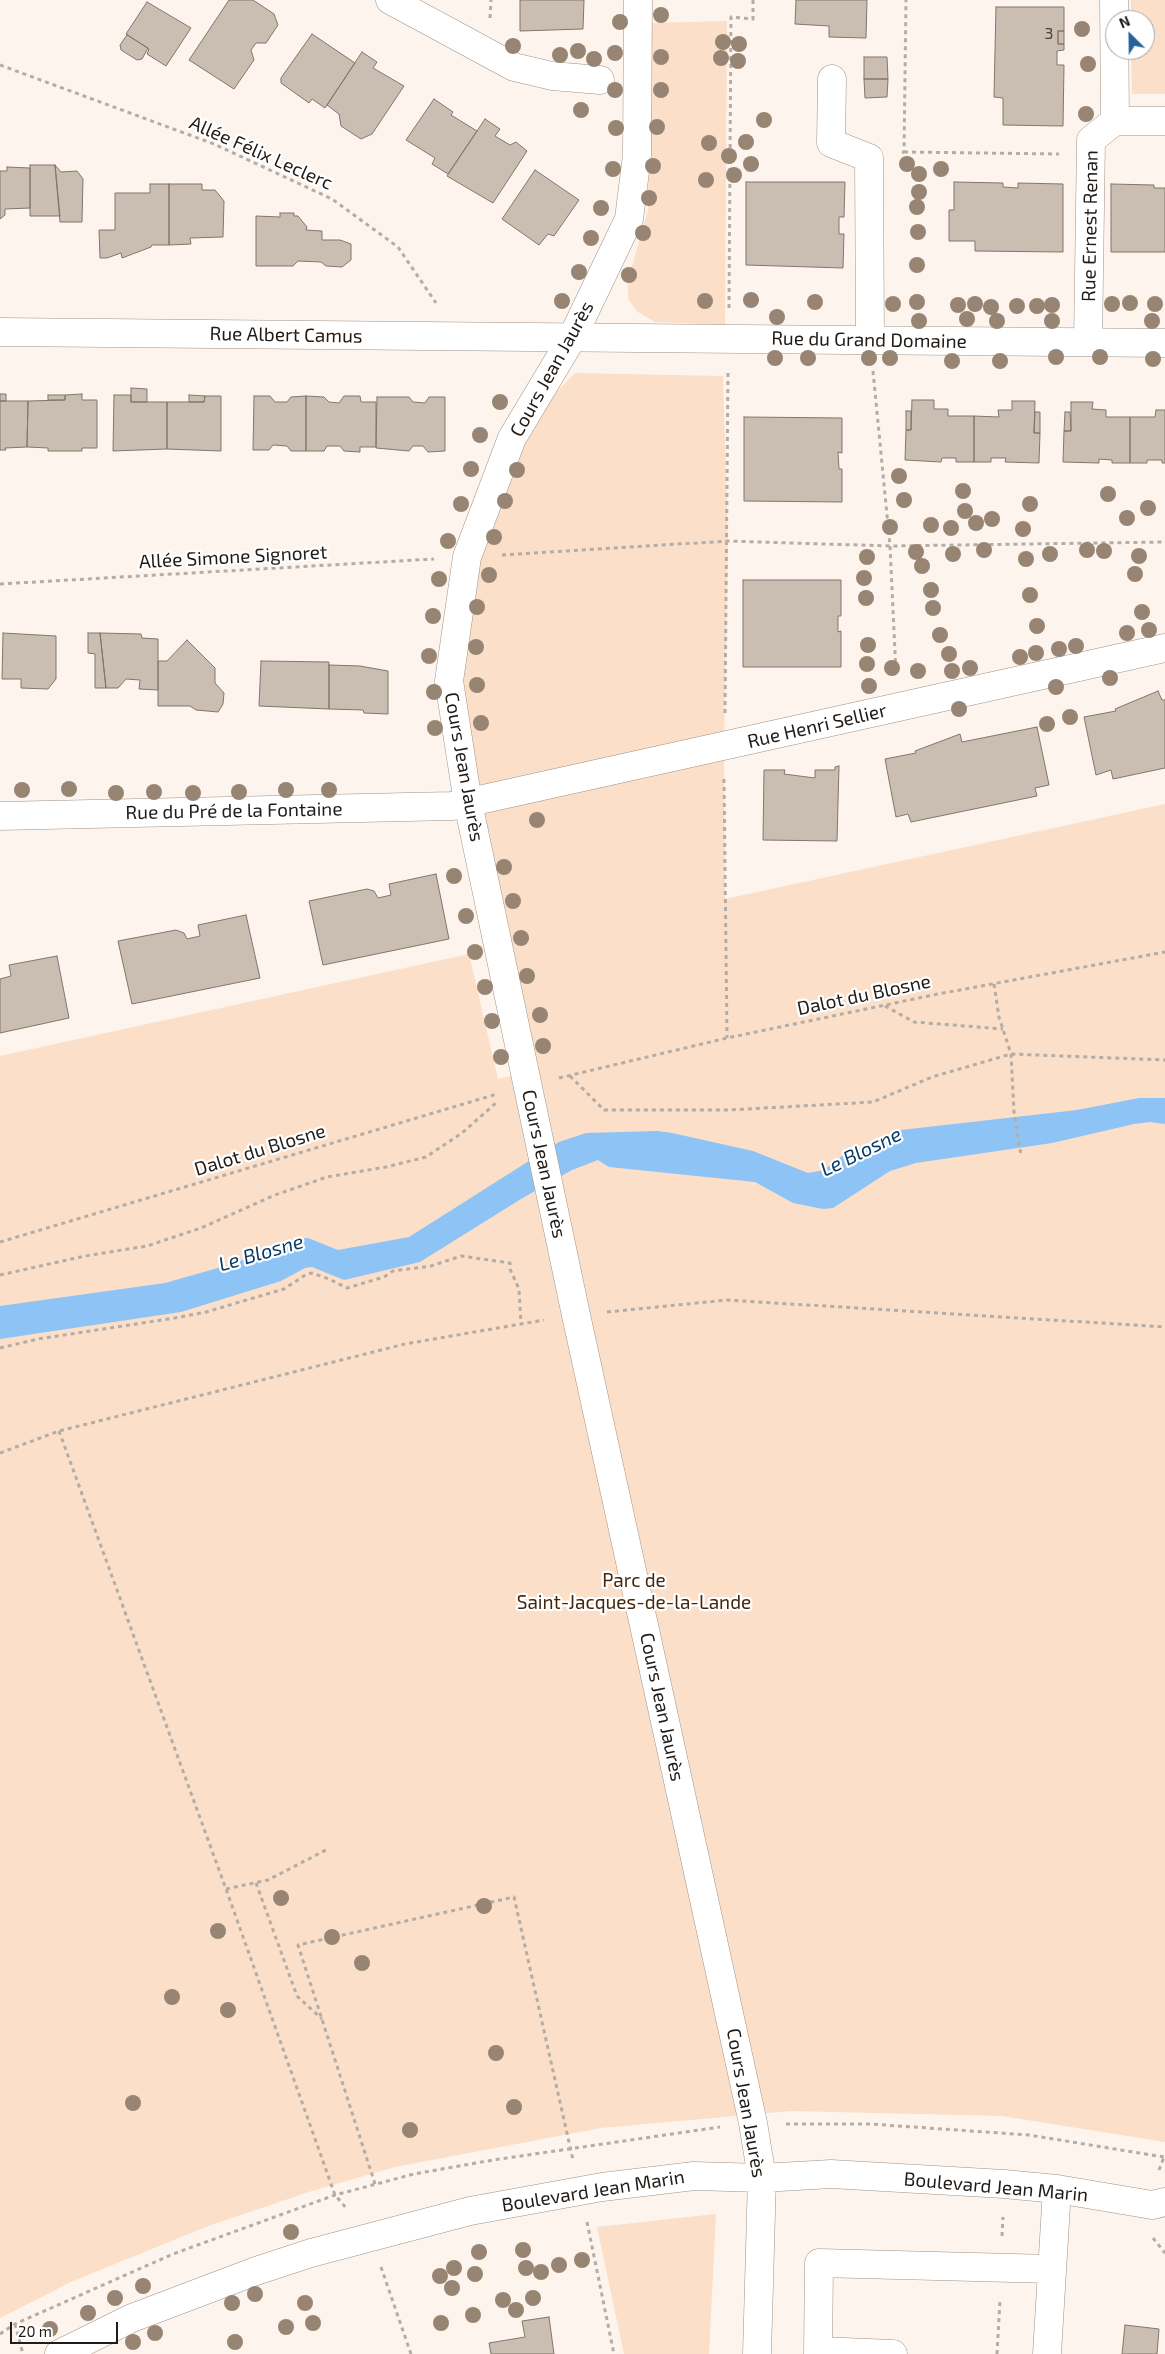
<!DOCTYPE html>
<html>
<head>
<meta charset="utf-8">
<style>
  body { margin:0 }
  #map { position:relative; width:1165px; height:2354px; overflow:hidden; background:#fdf4ed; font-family:"Exo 2",sans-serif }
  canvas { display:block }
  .north { position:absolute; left:1105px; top:10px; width:50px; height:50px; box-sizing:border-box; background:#fff; border:1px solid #a6a4a2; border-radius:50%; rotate:337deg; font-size:14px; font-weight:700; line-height:20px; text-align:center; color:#201b17 }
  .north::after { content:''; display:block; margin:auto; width:18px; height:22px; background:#24649a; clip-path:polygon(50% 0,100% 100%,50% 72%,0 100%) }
  .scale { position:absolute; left:10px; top:2322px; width:108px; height:22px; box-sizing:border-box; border:2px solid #201b17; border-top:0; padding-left:6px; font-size:15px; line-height:18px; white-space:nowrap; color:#201b17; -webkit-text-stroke:4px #fff; paint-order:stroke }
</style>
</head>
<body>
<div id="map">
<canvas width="1165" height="2354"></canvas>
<div class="north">N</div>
<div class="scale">20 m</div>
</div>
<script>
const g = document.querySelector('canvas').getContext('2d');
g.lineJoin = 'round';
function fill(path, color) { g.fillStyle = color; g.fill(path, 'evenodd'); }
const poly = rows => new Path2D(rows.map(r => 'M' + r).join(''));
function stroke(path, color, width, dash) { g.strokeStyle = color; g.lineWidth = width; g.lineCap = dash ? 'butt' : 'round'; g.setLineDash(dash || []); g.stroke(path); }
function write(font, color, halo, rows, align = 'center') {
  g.font = font + ' "Exo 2",sans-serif'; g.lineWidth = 4.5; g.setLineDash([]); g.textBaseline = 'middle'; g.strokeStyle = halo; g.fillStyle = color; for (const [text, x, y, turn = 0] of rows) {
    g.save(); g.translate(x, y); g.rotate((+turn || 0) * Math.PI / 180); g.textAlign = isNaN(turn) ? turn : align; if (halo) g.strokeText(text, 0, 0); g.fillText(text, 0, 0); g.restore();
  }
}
fill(poly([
  [1131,0,1165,0,1165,94,1132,94,1131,50,1145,50,1145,20,1131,20],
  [727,21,725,325,655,322,638,312,628,299,628,280,648,210,650,23],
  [575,373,723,376,728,541,724,746,725,899,1165,804,1165,2142,1002,2116,791,2111,601,2128,395,2167,312,2191,211,2225,73,2281,0,2318,0,1056,469,954,498,1079,525,1072,449,681,512,438],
  [716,2214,709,2354,624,2354,597,2227]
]), '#fbdfc8');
fill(poly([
  [1139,1098,1165,1098,1165,1124,1150,1122,1134,1124,1052,1143,916,1163,890,1171,833,1208,823,1209,793,1203,755,1182,609,1167,598,1160,572,1170,521,1199,420,1262,344,1280,312,1267,305,1268,281,1281,181,1312,0,1339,0,1306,165,1283,232,1264,294,1239,308,1238,338,1250,409,1237,559,1142,586,1133,657,1131,672,1133,753,1151,808,1173,824,1170,842,1156,901,1130,1077,1110]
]), '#8ec3f6');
const building = poly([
  [229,0,253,0,274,14,278,25,266,43,256,43,251,50,254,60,234,89,189,60,229,0],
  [520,0,584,0,583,29,520,31,520,0],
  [796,0,867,0,866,38,829,37,829,26,795,24,796,0],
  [147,2,191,28,166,66,147,54,149,49,126,34,147,2],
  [996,7,1064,7,1064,31,1058,31,1058,44,1064,44,1064,50,1057,51,1057,65,1064,65,1063,126,1003,125,1003,98,994,97,996,7],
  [1058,31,1064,31,1064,44,1058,44,1058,31],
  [312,34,355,63,325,108,312,99,309,103,281,83,281,78,312,34],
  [127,35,148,48,142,59,137,60,121,50,120,45,127,35],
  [362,52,377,62,373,68,404,86,372,134,361,139,341,126,339,114,327,105,362,52],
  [864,57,887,57,888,79,864,79,864,57],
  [864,79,888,79,887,97,865,98,864,79],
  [434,99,453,112,451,115,477,131,448,174,432,164,435,158,406,140,434,99],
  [485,119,500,129,495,136,510,145,516,142,527,151,493,203,447,176,485,119],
  [30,165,55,165,60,216,30,216,30,165],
  [55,165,61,172,77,171,83,179,82,222,60,222,55,165],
  [7,167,30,168,30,208,5,209,5,215,0,219,0,171,7,171,7,167],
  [535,170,579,200,554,236,548,234,539,245,502,219,535,170],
  [746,182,845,182,844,217,839,217,839,234,844,234,843,268,746,265,746,182],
  [954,182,1003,183,1003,187,1018,188,1018,183,1063,184,1063,252,975,251,975,241,949,241,949,210,954,210,954,182],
  [150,184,169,184,169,245,152,245,151,247,122,258,121,253,107,258,100,258,99,230,115,230,115,193,150,193,150,184],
  [169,184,202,184,202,190,215,190,224,201,223,237,190,238,191,244,169,245,169,184],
  [1111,184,1154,185,1154,188,1165,188,1165,252,1111,252,1111,184],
  [280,213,294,213,294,216,298,216,307,227,306,230,322,231,322,240,340,240,351,244,351,260,342,267,326,266,321,262,298,261,293,266,256,266,256,216,280,217,280,213],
  [131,388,147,389,147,402,131,402,131,388],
  [0,394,6,394,6,401,0,401,0,394],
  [82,394,82,400,97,400,97,448,82,448,82,451,48,451,48,448,27,447,28,401,65,400,65,395,82,394],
  [48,395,65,395,65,400,48,400,48,395],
  [114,395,131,395,131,402,167,402,167,449,113,451,114,395],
  [189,395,205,396,204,402,189,402,189,395],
  [205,396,221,396,221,451,167,449,167,402,204,402,205,396],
  [254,396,270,396,275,402,287,402,291,397,306,396,306,451,291,451,287,446,273,445,269,450,253,450,254,396],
  [306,396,324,397,329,402,339,403,344,396,360,396,361,402,376,402,376,447,360,447,360,452,344,451,340,446,327,446,324,451,306,451,306,396],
  [377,397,409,397,413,402,425,403,429,397,445,397,445,451,428,452,423,446,413,446,409,451,376,448,377,397],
  [912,400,934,400,934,409,948,409,948,416,974,416,974,462,956,462,956,458,942,458,941,462,905,460,906,430,911,430,912,400],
  [0,401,28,401,27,447,5,448,6,450,0,450,0,401],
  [1012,401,1035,401,1034,433,1040,433,1039,463,1005,462,1006,458,991,458,991,462,974,462,974,416,999,417,998,410,1012,410,1012,401],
  [1071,402,1093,402,1092,409,1106,410,1106,417,1130,417,1130,463,1112,463,1112,460,1099,459,1099,463,1063,462,1064,431,1071,431,1071,402],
  [1156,410,1165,410,1165,463,1162,463,1162,460,1147,460,1147,463,1130,463,1130,417,1155,417,1156,410],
  [906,411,911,411,911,430,906,430,906,411],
  [1035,412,1040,412,1040,433,1034,433,1035,412],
  [1065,412,1070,412,1071,431,1064,431,1065,412],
  [744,417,842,418,842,453,838,452,839,469,842,469,842,502,744,501,744,417],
  [743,580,841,580,841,616,838,616,838,632,841,631,841,667,743,667,743,580],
  [3,633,56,636,56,679,48,689,21,688,21,679,2,679,3,633],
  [88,633,100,633,106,688,95,688,95,654,88,653,88,633],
  [100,633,141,634,142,638,158,639,158,690,139,689,140,680,126,679,118,688,106,688,100,633],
  [187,640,215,668,215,683,224,693,223,704,218,712,196,710,190,706,158,706,158,661,167,661,187,640],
  [261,661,329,662,329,709,259,706,261,661],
  [329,665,360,666,388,671,388,714,364,713,363,710,329,709,329,665],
  [1158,691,1162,700,1165,700,1165,768,1113,779,1111,770,1096,775,1084,717,1116,711,1115,709,1158,691],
  [1037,727,1049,785,1035,788,1037,796,911,822,908,814,896,817,885,759,916,753,915,751,960,734,962,742,1037,727],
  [839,766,837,841,763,840,764,770,785,770,784,774,815,778,815,770,835,770,835,767,839,766],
  [436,874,449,939,323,965,309,901,367,889,374,891,378,898,391,895,389,884,436,874],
  [246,915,260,978,132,1004,118,941,176,930,184,933,187,939,200,936,198,925,246,915],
  [57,956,69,1018,0,1033,0,979,11,976,9,965,57,956],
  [549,2317,554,2354,491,2354,489,2343,525,2337,522,2321,549,2317],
  [1125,2325,1159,2329,1157,2354,1122,2354,1125,2325]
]);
fill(building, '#cabdb2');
stroke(building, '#82766c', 1);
const minor = poly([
  [390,0,514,67,552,76,600,80],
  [638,0,637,155,629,219,572,338,512,438,467,557,449,681,468,803,576,1315,753,2123,762,2178,757,2354],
  [1114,0,1115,121],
  [832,79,831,143,869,158,870,340],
  [0,332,1165,343],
  [1088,342,1091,140,1115,121,1165,121],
  [0,816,452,806,1165,648],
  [818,2351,893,2354],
  [59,2354,132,2318,256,2271,311,2253,470,2211,602,2187,694,2176,762,2178,831,2174,1004,2184,1057,2189,1152,2205,1165,2202],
  [818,2354,819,2263,1052,2269],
  [1047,2354,1057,2189]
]);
stroke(minor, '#9f9287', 29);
stroke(poly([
  [490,18,491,0],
  [0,65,214,144,332,199,398,247,436,303],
  [904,152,1059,154],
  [902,153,904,152,906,0],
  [729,308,731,17,753,19,753,0],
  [873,371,890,546,896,674],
  [502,555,728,541,890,546,1165,542],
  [0,584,434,559],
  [725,713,728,371],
  [724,779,727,1038],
  [994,984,999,1017,1011,1054,1014,1112,1021,1155],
  [885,1006,914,1022,1003,1029],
  [570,1076,604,1110,729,1110,873,1102,932,1077,1011,1054,1165,1060],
  [559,1078,727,1038,938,994,1165,952],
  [0,1242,497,1094],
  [0,1275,85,1256,147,1246,201,1228,275,1195,327,1177,386,1167,426,1157,462,1133,497,1102],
  [607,1312,727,1300,1165,1327],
  [0,1348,38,1339,175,1318,206,1312,284,1289,307,1274,312,1273,329,1279,347,1288,384,1277,393,1271,431,1266,461,1256,510,1263,510,1269,519,1289,521,1324],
  [59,1431,226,1889,335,2195,347,2209],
  [0,1453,59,1431,405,1344,544,1320],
  [256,1883,297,1996,322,2019],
  [226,1889,268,1880,326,1850],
  [786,2124,870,2124,1029,2135,1164,2157],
  [1159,2170,1164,2157],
  [375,2184,298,1945,514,1897,573,2160],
  [587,2222,614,2354],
  [1002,2236,1003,2217],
  [1153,2238,1165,2253],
  [381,2267,411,2354],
  [15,2324,23,2354],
  [0,2334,15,2324,173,2254,335,2195,414,2174,493,2160,720,2127],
  [997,2354,1000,2300]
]), '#b4ada7', 3, [4, 4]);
stroke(minor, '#fff', 28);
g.fillStyle = '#978472';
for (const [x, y] of [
  [661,15],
  [620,22],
  [1082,29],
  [723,42],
  [739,44],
  [513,46],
  [578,51],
  [615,53],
  [560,55],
  [661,57],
  [721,58],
  [594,59],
  [738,61],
  [1088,64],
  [615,90],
  [661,90],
  [581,110],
  [1086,114],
  [764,120],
  [657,127],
  [616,128],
  [746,142],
  [709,143],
  [729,156],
  [751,164],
  [907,164],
  [653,166],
  [613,169],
  [941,169],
  [919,174],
  [734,175],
  [706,180],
  [919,192],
  [649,198],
  [917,207],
  [601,208],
  [918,232],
  [643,233],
  [591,238],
  [917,265],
  [579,272],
  [629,275],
  [751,300],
  [562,301],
  [705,301],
  [815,302],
  [917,302],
  [1130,303],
  [893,304],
  [975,304],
  [1112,304],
  [1155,304],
  [958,305],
  [1052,305],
  [1017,306],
  [1037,306],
  [991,307],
  [777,317],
  [967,319],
  [919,321],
  [997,321],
  [1052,321],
  [1152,321],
  [1056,357],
  [1100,357],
  [775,358],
  [808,358],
  [869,358],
  [890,358],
  [1153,359],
  [952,361],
  [1000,361],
  [500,402],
  [480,435],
  [471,469],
  [517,470],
  [899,476],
  [963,491],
  [1108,494],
  [904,500],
  [505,501],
  [461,504],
  [1030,504],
  [1148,508],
  [965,511],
  [1127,518],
  [992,519],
  [976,523],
  [931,525],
  [890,527],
  [951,528],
  [1023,529],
  [494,537],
  [448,541],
  [984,550],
  [1087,550],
  [1104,551],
  [916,552],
  [953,554],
  [1050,554],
  [1139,556],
  [867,557],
  [1026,559],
  [922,566],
  [1135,574],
  [489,575],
  [864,578],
  [439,579],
  [931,590],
  [1030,595],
  [866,598],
  [477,607],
  [933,608],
  [1142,612],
  [433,616],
  [1037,626],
  [1149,630],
  [1127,633],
  [940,635],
  [868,645],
  [1076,646],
  [476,647],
  [1059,649],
  [1036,653],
  [949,654],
  [429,656],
  [1020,657],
  [867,664],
  [892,668],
  [970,668],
  [918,671],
  [952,671],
  [1110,678],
  [477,685],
  [869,686],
  [1056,687],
  [434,692],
  [959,709],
  [1070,717],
  [481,723],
  [1047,724],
  [435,728],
  [69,789],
  [22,790],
  [286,790],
  [329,790],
  [154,792],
  [239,792],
  [116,793],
  [193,793],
  [537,820],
  [504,867],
  [454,876],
  [513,901],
  [466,916],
  [521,938],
  [475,952],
  [527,976],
  [485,987],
  [540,1015],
  [492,1021],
  [543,1046],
  [501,1057],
  [281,1898],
  [484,1906],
  [218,1931],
  [332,1937],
  [362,1963],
  [172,1997],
  [228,2010],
  [496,2053],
  [133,2103],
  [514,2107],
  [410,2130],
  [291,2232],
  [523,2250],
  [479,2252],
  [582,2260],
  [559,2265],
  [454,2268],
  [526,2268],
  [541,2272],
  [475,2274],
  [440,2276],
  [143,2286],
  [452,2288],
  [255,2294],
  [115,2298],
  [533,2298],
  [503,2300],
  [232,2303],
  [305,2303],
  [516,2310],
  [88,2313],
  [473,2315],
  [313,2323],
  [441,2323],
  [286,2327],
  [50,2329],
  [155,2333],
  [133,2342],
  [235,2342]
]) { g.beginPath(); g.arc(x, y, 8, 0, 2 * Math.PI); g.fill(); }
write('16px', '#4a443e', null, [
  ["3",1049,34]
]);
write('19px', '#201b17', '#fff', [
  ["Allée Félix Leclerc",261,153,24],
  ["Rue Ernest Renan",1090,226,-89],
  ["Rue Albert Camus",286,335,1],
  ["Rue du Grand Domaine",869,340,1],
  ["Cours Jean Jaurès",552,369,-61],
  ["Allée Simone Signoret",233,557,-3],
  ["Rue Henri Sellier",817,726,-13],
  ["Cours Jean Jaurès",464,767,80],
  ["Rue du Pré de la Fontaine",234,811,-1],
  ["Dalot du Blosne",864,995,-12],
  ["Dalot du Blosne",260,1150,-17],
  ["Cours Jean Jaurès",544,1164,78],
  ["Cours Jean Jaurès",662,1707,78],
  ["Cours Jean Jaurès",746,2103,80],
  ["Boulevard Jean Marin",996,2187,5],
  ["Boulevard Jean Marin",593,2191,-9]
]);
write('19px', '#44280d', '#fff', [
  ["Parc de",634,1581],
  ["Saint-Jacques-de-la-Lande",634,1603]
]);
write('italic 20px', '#083c64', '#fff', [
  ["Le Blosne",861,1152,-26],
  ["Le Blosne",261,1253,-16]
]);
</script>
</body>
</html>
